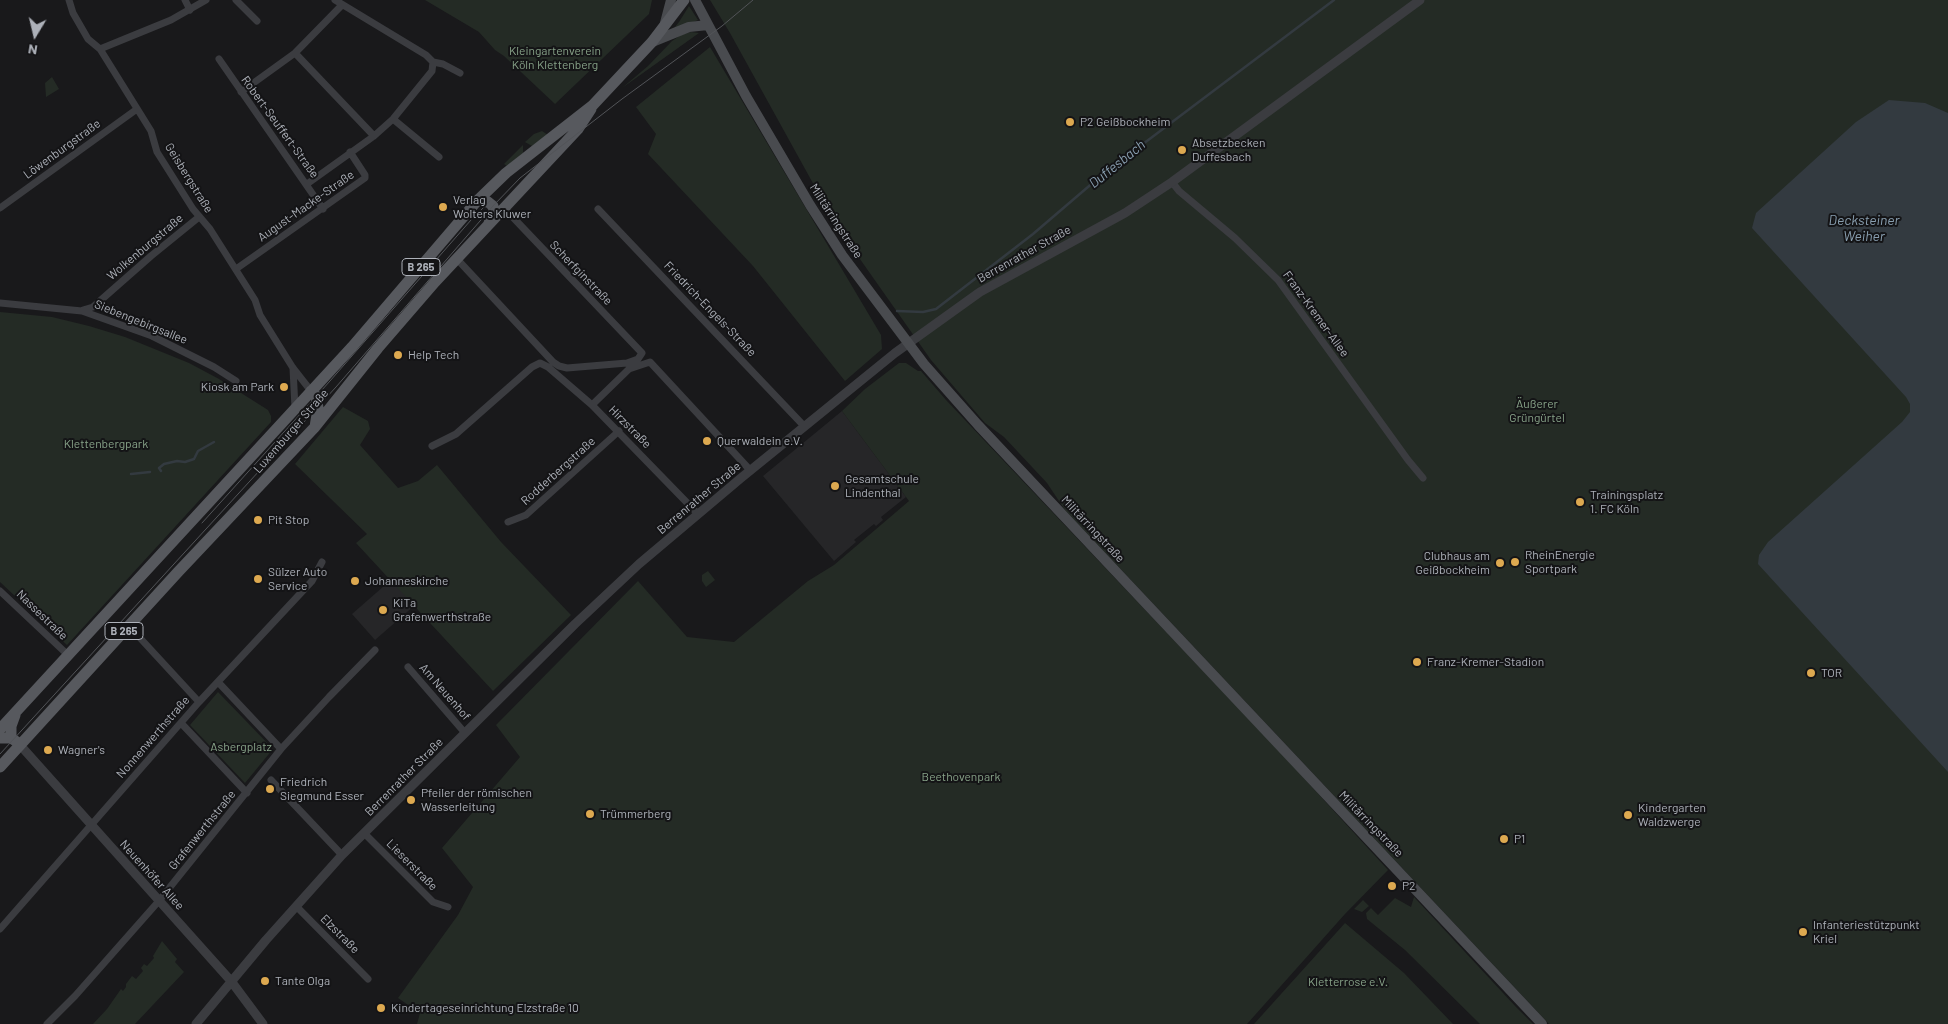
<!DOCTYPE html>
<html>
<head>
<meta charset="utf-8">
<style>
  body { margin:0 }
  #map { position:relative; width:1948px; height:1024px; overflow:hidden; background:#19191b; font-family:Barlow,sans-serif }
  canvas { display:block }
  .north { position:absolute; left:10px; top:10px; width:50px; height:50px; -webkit-text-stroke:4px #141416; paint-order:stroke; rotate:189deg; font-size:14px; font-weight:700; line-height:20px; text-align:center; color:#adb1b9 }
  .north::after { content:''; display:block; margin:auto; width:18px; height:22px; background:#adb1b9; clip-path:polygon(50% 0,100% 100%,50% 72%,0 100%) }
</style>
</head>
<body>
<div id="map">
<canvas width="1948" height="1024"></canvas>
<div class="north">N</div>
</div>
<script>
const g = document.querySelector('canvas').getContext('2d');
g.lineJoin = 'round';
function fill(path, color) { g.fillStyle = color; g.fill(path, 'evenodd'); }
const poly = rows => new Path2D(rows.map(r => 'M' + r).join(''));
function stroke(path, color, width, dash) { g.strokeStyle = color; g.lineWidth = width; g.lineCap = dash ? 'butt' : 'round'; g.setLineDash(dash || []); g.stroke(path); }
function write(font, color, halo, rows, align = 'center') {
  g.font = font + ' Barlow,sans-serif'; g.lineWidth = 4; g.setLineDash([]); g.textBaseline = 'middle'; g.strokeStyle = halo; g.fillStyle = color; for (const [text, x, y, turn = 0] of rows) {
    g.save(); g.translate(x, y); g.rotate((+turn || 0) * Math.PI / 180); g.textAlign = isNaN(turn) ? turn : align; if (halo) g.strokeText(text, 0, 0); g.fillText(text, 0, 0); g.restore();
  }
}
fill(poly([
  [842,411,906,497,881,517,883,520,876,526,874,524,854,540,856,542,834,561,763,476],
  [392,579,415,605,375,640,352,614]
]), '#262628');
fill(poly([
  [425,0,652,0,649,14,555,104,504,56,495,50,479,32],
  [710,0,1948,0,1948,1024,1549,1024,1065,510,1047,483,1004,437,985,423,931,360,836,225,730,33],
  [689,6,698,20,671,32,679,22],
  [691,32,699,33,622,88,648,66,672,41,681,35],
  [710,47,881,335,882,349,845,381,753,266,648,154,656,134,636,107],
  [52,77,59,89,46,97,45,83],
  [542,131,548,135,532,146,525,142,534,134],
  [523,145,523,153,507,166,504,164],
  [0,312,52,317,89,326,125,337,189,363,219,379,268,410,271,416,271,422,67,645,0,582],
  [899,363,906,363,918,371,921,371,946,400,1279,751,1388,870,1345,914,1247,1024,417,1024,420,1013,398,998,458,915,473,887,442,848,520,757,496,725,638,581,687,637,734,642,808,581,834,565,909,501,842,411,865,389],
  [343,407,368,421,370,429,360,445,398,488,418,481,437,465,501,542,571,615,493,691,356,543,367,534,295,464],
  [708,571,715,580,706,587,702,581,702,575],
  [218,692,273,749,245,783,190,725],
  [1414,897,1516,1007,1533,1024,1480,1024,1405,950,1367,919,1366,913,1371,908,1378,915,1395,898,1411,907],
  [1363,900,1369,906,1362,912,1354,909],
  [1345,923,1404,973,1453,1024,1254,1024],
  [162,941,177,959,175,962,184,972,135,1024,93,1024,107,1009,121,989,123,991,126,987,126,984,132,976,136,979,143,971,141,968,144,964,147,966,154,958,153,956]
]), '#242b25');
fill(poly([
  [1889,100,1925,103,1948,113,1948,772,1758,564,1759,555,1768,542,1902,422,1910,412,1910,404,1906,397,1752,228,1756,213,1856,122]
]), '#333a40');
stroke(poly([
  [897,311,923,312,936,309,1033,234,1130,151,1135,150,1334,0],
  [177,461,185,462,194,459,198,451,214,442],
  [161,471,159,468,164,464,177,461],
  [131,474,150,472]
]), '#333a40', 2.5);
stroke(poly([
  [69,0,73,13,88,39,100,49,151,131,157,152,193,209,210,229,255,300,260,315,293,368,311,391],
  [185,0,190,10],
  [236,0,257,21],
  [335,0,426,55,433,62],
  [100,49,171,20,206,0],
  [295,53,374,136],
  [219,59,323,209],
  [433,62,443,64,460,73],
  [241,92,295,53,342,5],
  [393,119,439,157],
  [1172,182,1179,191,1235,238,1278,280,1408,460,1423,478],
  [307,184,374,136,393,119,432,71,433,62],
  [0,208,137,109],
  [598,209,804,426],
  [457,259,553,362,559,366,567,368,627,363,638,359,642,353,505,209],
  [236,269,365,178,365,175,350,152],
  [0,303,82,311,152,336,214,367,236,381],
  [83,310,93,307,151,256,199,217],
  [293,368,295,408],
  [592,405,629,369,650,362,750,470],
  [432,446,456,434,532,367,540,363,548,367,592,405,698,514],
  [508,522,526,515,619,431],
  [0,591,69,656],
  [129,626,199,702],
  [408,667,465,733],
  [218,682,281,749],
  [181,723,247,793],
  [271,780,342,855],
  [365,834,433,902,448,907],
  [296,906,368,979],
  [0,929,199,702,312,581,322,562],
  [47,1024,75,996,158,902,281,749,329,697,375,650]
]), '#3b3c40', 7);
stroke(poly([
  [20,745,231,981,263,1024],
  [196,1024,266,940,342,855,575,624,639,564,741,478,895,353,980,292,1125,213,1172,182,1420,0]
]), '#3b3c40', 9);
stroke(poly([
  [695,0,746,96,810,205,842,255,924,364,978,425,1542,1024],
  [665,23,671,0],
  [652,42,689,27,708,25]
]), '#494b4f', 10);
stroke(poly([
  [477,201,488,202,493,206,494,211,489,223],
  [311,391,316,396,318,408,315,427],
  [0,729,352,347,477,201,506,173,593,105,652,42,684,0],
  [0,738,11,738,17,742],
  [11,738,11,726,15,715],
  [0,767,178,572,314,428,378,348,435,282,578,129,591,109]
]), '#57595e', 11);
stroke(poly([
  [202,523,330,381,471,220,490,201],
  [0,754,336,387,493,206,520,178,622,99,722,26,753,0]
]), '#525458', 1);
for (const [x, y, r, color] of [
  [1070,122,5,"#dda950"],
  [1182,150,5,"#dda950"],
  [443,207,5,"#dda950"],
  [398,355,5,"#dda950"],
  [284,387,5,"#dda950"],
  [707,441,5,"#dda950"],
  [835,486,5,"#dda950"],
  [1580,502,5,"#dda950"],
  [258,520,5,"#dda950"],
  [1515,562,5,"#dda950"],
  [1500,563,5,"#dda950"],
  [258,579,5,"#dda950"],
  [355,581,5,"#dda950"],
  [383,610,5,"#dda950"],
  [1417,662,5,"#dda950"],
  [1811,673,5,"#dda950"],
  [48,750,5,"#dda950"],
  [270,789,5,"#dda950"],
  [411,800,5,"#dda950"],
  [590,814,5,"#dda950"],
  [1628,815,5,"#dda950"],
  [1504,839,5,"#dda950"],
  [1392,886,5,"#dda950"],
  [1803,932,5,"#dda950"],
  [265,981,5,"#dda950"],
  [381,1008,5,"#dda950"]
]) { const dot = new Path2D(); dot.arc(x, y, r, 0, 2 * Math.PI); g.fillStyle = color; g.fill(dot); stroke(dot, '#141416', 2); }
for (const [x, y, w] of [
  [421,267,38],
  [124,631,38]
]) { const box = new Path2D(); box.roundRect(x - w / 2, y - 8.5, w, 17, 4); g.fillStyle = '#141416'; g.fill(box); stroke(box, '#adb1b9', 1); }
write('bold 11px', '#adb1b9', null, [
  ["B 265",421,267],
  ["B 265",124,631]
]);
write('12px', '#87a288', '#141416', [
  ["Kleingartenverein",555,51],
  ["Köln Klettenberg",555,65],
  ["Äußerer",1537,404],
  ["Grüngürtel",1537,418],
  ["Klettenbergpark",106,444],
  ["Asbergplatz",241,747],
  ["Beethovenpark",961,777],
  ["Kletterrose e.V.",1348,982]
]);
write('12px', '#adb1b9', '#141416', [
  ["P2 Geißbockheim",1080,122],
  ["Absetzbecken",1192,143],
  ["Duffesbach",1192,157],
  ["Verlag",453,200],
  ["Wolters Kluwer",453,214],
  ["Help Tech",408,355],
  ["Kiosk am Park",274,387,"right"],
  ["Querwaldein e.V.",717,441],
  ["Gesamtschule",845,479],
  ["Lindenthal",845,493],
  ["Trainingsplatz",1590,495],
  ["1. FC Köln",1590,509],
  ["Pit Stop",268,520],
  ["RheinEnergie",1525,555],
  ["Sportpark",1525,569],
  ["Clubhaus am",1490,556,"right"],
  ["Geißbockheim",1490,570,"right"],
  ["Sülzer Auto",268,572],
  ["Service",268,586],
  ["Johanneskirche",365,581],
  ["KiTa",393,603],
  ["Grafenwerthstraße",393,617],
  ["Franz-Kremer-Stadion",1427,662],
  ["TOR",1821,673],
  ["Wagner's",58,750],
  ["Friedrich",280,782],
  ["Siegmund Esser",280,796],
  ["Pfeiler der römischen",421,793],
  ["Wasserleitung",421,807],
  ["Kindergarten",1638,808],
  ["Waldzwerge",1638,822],
  ["Trümmerberg",600,814],
  ["P1",1514,839],
  ["P2",1402,886],
  ["Infanteriestützpunkt",1813,925],
  ["Kriel",1813,939],
  ["Tante Olga",275,981],
  ["Kindertageseinrichtung Elzstraße 10",391,1008]
], 'left');
write('12px', '#adb1b9', '#141416', [
  ["Robert-Seuffert-Straße",280,127,54],
  ["Löwenburgstraße",62,149,-36],
  ["Geisbergstraße",189,178,58],
  ["August-Macke-Straße",306,206,-35],
  ["Militärringstraße",836,221,57],
  ["Wolkenburgstraße",145,247,-40],
  ["Berrenrather Straße",1024,254,-29],
  ["Scherfginstraße",581,273,46],
  ["Friedrich-Engels-Straße",710,309,46],
  ["Franz-Kremer-Allee",1316,314,54],
  ["Siebengebirgsallee",141,322,22],
  ["Hirzstraße",630,427,45],
  ["Luxemburger Straße",291,431,-49],
  ["Rodderbergstraße",558,471,-42],
  ["Berrenrather Straße",699,498,-40],
  ["Militärringstraße",1093,529,47],
  ["Nassestraße",42,615,44],
  ["Am Neuenhof",445,692,49],
  ["Nonnenwerthstraße",153,737,-49],
  ["Berrenrather Straße",404,777,-45],
  ["Militärringstraße",1371,824,46],
  ["Grafenwerthstraße",202,830,-51],
  ["Lieserstraße",412,865,45],
  ["Neuenhöfer Allee",152,875,48],
  ["Elzstraße",340,934,45]
]);
write('italic 14px', '#899fb0', '#141416', [
  ["Duffesbach",1117,164,-39],
  ["Decksteiner",1864,220],
  ["Weiher",1864,236]
]);
</script>
</body>
</html>
